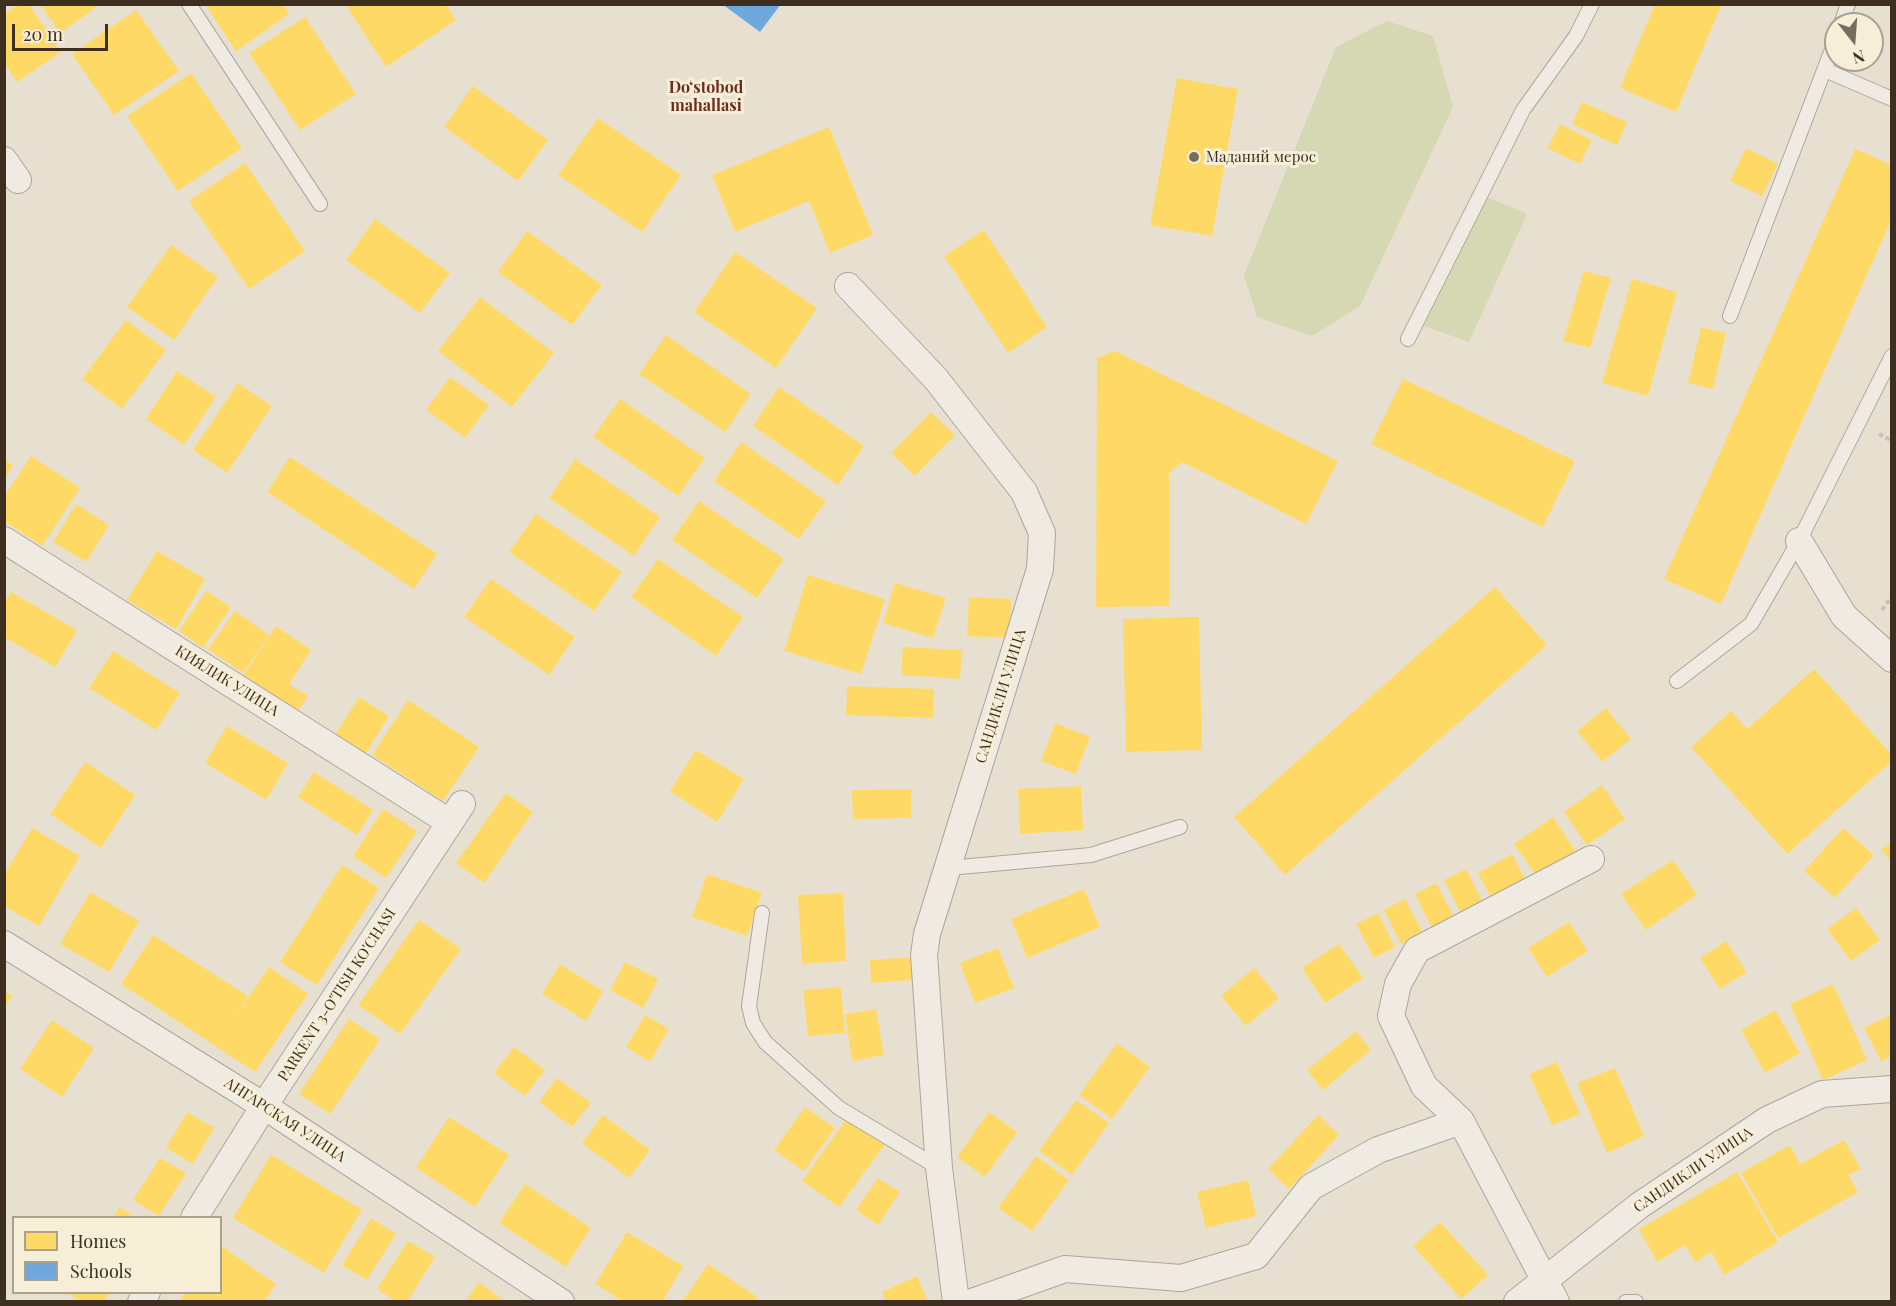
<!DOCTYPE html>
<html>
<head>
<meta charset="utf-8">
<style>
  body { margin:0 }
  #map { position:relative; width:1896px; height:1306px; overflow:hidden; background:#e7e0d1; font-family:"Playfair Display",serif }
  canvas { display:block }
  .frame { position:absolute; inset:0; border:6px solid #3d2e20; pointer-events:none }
  .legend { position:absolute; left:12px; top:1216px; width:210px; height:78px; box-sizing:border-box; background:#f7eed8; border:2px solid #ada18e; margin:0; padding:8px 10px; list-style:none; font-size:18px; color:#3d2e20 }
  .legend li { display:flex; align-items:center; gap:12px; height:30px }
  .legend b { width:30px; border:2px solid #ada18e }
  .north { position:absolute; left:1824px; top:12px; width:60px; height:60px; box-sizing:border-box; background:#f7eed8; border:2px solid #ada18e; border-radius:50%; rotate:163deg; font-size:16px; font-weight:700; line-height:24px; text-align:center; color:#3d2e20 }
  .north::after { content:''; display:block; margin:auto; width:21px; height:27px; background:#786c5e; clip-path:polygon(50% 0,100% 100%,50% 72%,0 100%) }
  .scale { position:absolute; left:12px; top:24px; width:96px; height:27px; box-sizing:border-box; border:3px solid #3d2e20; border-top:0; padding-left:8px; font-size:18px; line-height:21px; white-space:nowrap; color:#3d2e20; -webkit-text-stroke:4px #f7eed8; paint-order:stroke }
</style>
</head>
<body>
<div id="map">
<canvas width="1896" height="1306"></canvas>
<div class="frame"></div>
<ul class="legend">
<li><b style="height:16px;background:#ffd966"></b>Homes</li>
<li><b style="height:16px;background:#6fa8dc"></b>Schools</li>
</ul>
<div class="north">N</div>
<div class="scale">20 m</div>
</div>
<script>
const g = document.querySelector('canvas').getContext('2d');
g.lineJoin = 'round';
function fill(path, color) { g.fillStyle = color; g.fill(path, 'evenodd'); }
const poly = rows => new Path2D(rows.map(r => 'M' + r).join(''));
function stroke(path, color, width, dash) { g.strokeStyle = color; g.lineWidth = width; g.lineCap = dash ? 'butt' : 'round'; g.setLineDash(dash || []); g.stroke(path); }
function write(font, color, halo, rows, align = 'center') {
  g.font = font + ' "Playfair Display",serif'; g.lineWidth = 6; g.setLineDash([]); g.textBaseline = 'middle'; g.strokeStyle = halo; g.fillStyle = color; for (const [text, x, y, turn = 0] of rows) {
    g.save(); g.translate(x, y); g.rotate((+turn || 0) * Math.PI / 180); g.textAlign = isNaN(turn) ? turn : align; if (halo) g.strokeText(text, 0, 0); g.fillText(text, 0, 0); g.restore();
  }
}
fill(poly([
  [1387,21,1433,36,1453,107,1360,306,1312,336,1257,317,1244,275,1336,47],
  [1480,194,1527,214,1469,342,1424,326]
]), '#d6d7b3');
fill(poly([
  [19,4,29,4,61,52,17,82,4,63,4,14],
  [40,4,101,4,60,33],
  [205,4,283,4,289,14,236,51],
  [345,4,446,4,456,20,386,67],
  [1655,4,1722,4,1676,112,1620,88],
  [136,10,179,71,114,115,72,54],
  [305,17,356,94,300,130,249,53],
  [191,73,242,148,178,191,127,116],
  [1177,78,1238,89,1212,236,1150,225],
  [473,86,548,140,518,181,444,127],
  [1582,102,1627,122,1617,145,1572,124],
  [598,118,681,175,642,232,558,175],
  [1560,124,1592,140,1580,164,1547,148],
  [829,127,873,235,830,253,809,201,735,232,712,175],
  [1746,148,1778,164,1762,196,1730,181],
  [1855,149,1892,165,1892,218,1721,604,1664,579],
  [245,163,305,251,249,289,189,201],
  [375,219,450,273,420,313,346,260],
  [984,230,1047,327,1008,353,944,256],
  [527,231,602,285,572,325,498,272],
  [171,245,218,277,174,340,127,307],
  [735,252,817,308,776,368,694,312],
  [1584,271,1611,278,1590,348,1563,341],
  [1632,279,1677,292,1648,396,1602,383],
  [480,297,554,353,512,407,438,351],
  [126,320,166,350,122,409,82,379],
  [1701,327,1726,333,1713,389,1688,383],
  [666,335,751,394,725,432,639,374],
  [1115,351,1338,461,1306,524,1182,462,1169,473,1169,606,1096,607,1097,358],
  [177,371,216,397,184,445,146,419],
  [450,377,489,405,465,438,426,410],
  [1403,379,1575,461,1543,527,1371,444],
  [238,383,272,406,227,473,193,450],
  [779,387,864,446,838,485,753,426],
  [620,399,705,458,678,496,593,437],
  [931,412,955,435,915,476,891,453],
  [741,442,826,501,799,539,714,481],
  [31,456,80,488,42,546,4,521,4,497],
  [290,457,437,554,414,589,267,492],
  [575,459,660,517,634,556,549,498],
  [4,460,13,465,4,479],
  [699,501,784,559,757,598,672,540],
  [76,504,109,525,86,562,53,542],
  [536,514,622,572,594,611,509,552],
  [157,551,205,579,176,629,127,600],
  [658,559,743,617,716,656,631,597],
  [808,575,885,599,861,674,784,651],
  [491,579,575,637,549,675,464,617],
  [895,583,946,598,933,638,883,623],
  [1495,587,1547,645,1285,875,1234,817],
  [206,591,231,607,203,648,179,631],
  [11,592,77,630,55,667,4,637,4,603],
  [969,597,1011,599,1010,638,967,636],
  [235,611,269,635,243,673,208,649],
  [1199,617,1202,750,1126,752,1123,619],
  [276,626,311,650,289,684,308,696,294,717,239,682],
  [903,647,962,650,960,679,901,675],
  [113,651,180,693,156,730,89,688],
  [1814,669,1892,755,1892,761,1787,854,1691,747,1731,711,1747,729],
  [847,686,934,689,933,718,846,715],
  [359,697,389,716,366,753,335,735],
  [408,700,479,747,443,801,372,755],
  [1606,708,1631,739,1602,762,1577,731],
  [1055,723,1090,737,1076,774,1041,761],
  [227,726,288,763,266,800,205,763],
  [696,750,744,779,717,822,670,791],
  [85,762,135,795,101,848,50,814],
  [314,772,373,810,357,835,298,797],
  [1602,785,1625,819,1587,845,1564,812],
  [1081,786,1083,830,1020,834,1018,789],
  [911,789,911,818,853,819,852,790],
  [506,793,533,812,484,883,456,863],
  [383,809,417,831,386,878,353,856],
  [1553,817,1576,852,1538,878,1514,844],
  [32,828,80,856,39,926,4,906,4,875],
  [1843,828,1874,855,1835,898,1804,871],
  [1892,841,1892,862,1881,850],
  [1512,854,1527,883,1493,901,1478,873],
  [1673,860,1697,895,1646,930,1621,894],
  [342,865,379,888,317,985,280,962],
  [1466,869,1484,904,1462,915,1444,880],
  [707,874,762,893,747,936,692,917],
  [1436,883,1454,917,1432,928,1415,894],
  [1084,889,1100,927,1027,958,1011,919],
  [90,892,139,921,109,972,60,944],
  [843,893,846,961,802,964,798,895],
  [1405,899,1423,933,1401,944,1384,910],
  [1856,908,1880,940,1851,961,1827,929],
  [1378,913,1395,947,1374,958,1356,924],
  [419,920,461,949,400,1034,358,1005],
  [1569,922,1588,951,1547,977,1528,948],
  [153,935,248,996,236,1016,269,967,308,994,255,1072,121,984],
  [1726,941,1747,972,1720,989,1700,958],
  [1339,944,1363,978,1325,1003,1302,968],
  [998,948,1014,988,975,1003,960,963],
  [912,957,914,980,871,983,870,960],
  [625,962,658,979,643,1008,610,990],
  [560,964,603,991,586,1021,542,994],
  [1254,968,1279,998,1246,1026,1221,996],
  [1833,984,1867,1060,1823,1080,1790,1004],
  [841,987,845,1033,808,1036,803,990],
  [4,991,12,996,4,1008],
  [876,1009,884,1055,852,1061,845,1014],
  [1775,1010,1800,1053,1765,1073,1741,1030],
  [1892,1014,1892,1055,1881,1061,1864,1028],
  [645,1015,669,1029,650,1062,626,1047],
  [349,1019,380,1039,330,1114,299,1094],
  [52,1020,94,1048,62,1097,20,1069],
  [1356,1031,1371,1050,1323,1090,1307,1070],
  [1117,1043,1150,1067,1112,1119,1079,1095],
  [514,1047,545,1070,525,1096,494,1073],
  [1557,1062,1580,1114,1552,1125,1529,1074],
  [1615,1068,1644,1136,1607,1153,1577,1083],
  [557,1078,591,1103,572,1127,539,1102],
  [1076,1100,1109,1123,1072,1175,1039,1151],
  [805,1107,835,1128,804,1171,774,1150],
  [187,1112,214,1128,193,1164,166,1148],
  [989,1112,1017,1132,985,1177,957,1157],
  [603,1115,650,1150,629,1178,582,1143],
  [1318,1115,1339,1135,1289,1189,1268,1169],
  [449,1117,509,1155,475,1207,416,1168],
  [848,1117,885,1144,839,1207,802,1181],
  [1844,1140,1861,1169,1848,1175,1858,1192,1778,1238,1741,1173,1790,1145,1800,1164],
  [271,1155,362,1210,324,1273,233,1218],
  [1036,1156,1069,1180,1032,1231,998,1208],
  [160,1158,186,1173,159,1216,133,1200],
  [1737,1172,1778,1242,1724,1275,1711,1252,1695,1262,1685,1245,1657,1262,1639,1229],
  [878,1178,900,1192,878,1225,856,1210],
  [1248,1180,1256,1216,1206,1228,1197,1192],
  [525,1184,591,1228,566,1267,499,1223],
  [120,1207,136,1218,113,1218],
  [371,1218,396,1234,367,1280,342,1265],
  [1440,1222,1488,1275,1461,1299,1413,1246],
  [627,1232,683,1266,662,1302,624,1302,595,1284],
  [408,1241,435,1257,407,1302,397,1302,377,1289],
  [220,1245,276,1284,264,1302,179,1302,185,1292,220,1292],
  [708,1264,757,1297,754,1302,682,1302],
  [917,1276,928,1302,886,1302,882,1292],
  [479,1282,506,1302,465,1302],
  [66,1292,110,1292,104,1302,81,1302]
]), '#ffd966');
fill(poly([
  [722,4,781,4,760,32]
]), '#6fa8dc');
const lane = poly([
  [189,4,320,204],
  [1841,24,1848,4],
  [1825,70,1892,99],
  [1730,316,1836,39],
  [1408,339,1523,110,1576,36,1592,4],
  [1677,681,1751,624,1799,541,1892,356],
  [949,868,1091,855,1180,827],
  [762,913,749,1006,753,1023,765,1042,839,1108,939,1168],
  [1626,1302,1636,1302]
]);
const street = poly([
  [4,160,18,180],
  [848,286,936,379,1024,492,1042,533,1040,569,927,934,924,955,939,1168,956,1302],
  [4,540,449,822],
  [1799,541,1844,616,1892,659],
  [4,944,264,1106,561,1302],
  [194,1218,264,1106,462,804],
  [141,1302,147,1292],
  [972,1302,1065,1269,1181,1278,1256,1256,1311,1187,1378,1150,1461,1121],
  [1517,1302,1640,1205,1767,1120,1822,1094,1892,1089],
  [1556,1302,1461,1121,1424,1086,1391,1016,1398,984,1417,950,1591,859]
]);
stroke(lane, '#ada599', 16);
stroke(street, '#ada599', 28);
stroke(poly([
  [1879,434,1892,441],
  [1882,610,1892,596]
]), '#c8c2b9', 4, [4.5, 3]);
stroke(lane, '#efebe3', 14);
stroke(street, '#efebe3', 26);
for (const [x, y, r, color] of [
  [1194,157,6,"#786c5e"]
]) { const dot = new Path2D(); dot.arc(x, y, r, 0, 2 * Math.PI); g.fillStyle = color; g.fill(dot); stroke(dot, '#f7eed8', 2); }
write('15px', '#3d2e20', '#f7eed8', [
  ["Маданий мерос",1206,157]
], 'left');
write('15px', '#3d2e20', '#f7eed8', [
  ["КИЯЛИК УЛИЦА",227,681,32],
  ["САНДИКЛИ УЛИЦА",1001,696,-73],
  ["PARKENT 3-O'TISH KO'CHASI",337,995,-57],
  ["АНГАРСКАЯ УЛИЦА",285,1120,33],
  ["САНДИКЛИ УЛИЦА",1693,1170,-34]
]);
write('bold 16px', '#6b2e1e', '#f7eed8', [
  ["Doʻstobod",706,88],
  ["mahallasi",706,106]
]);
</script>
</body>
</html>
